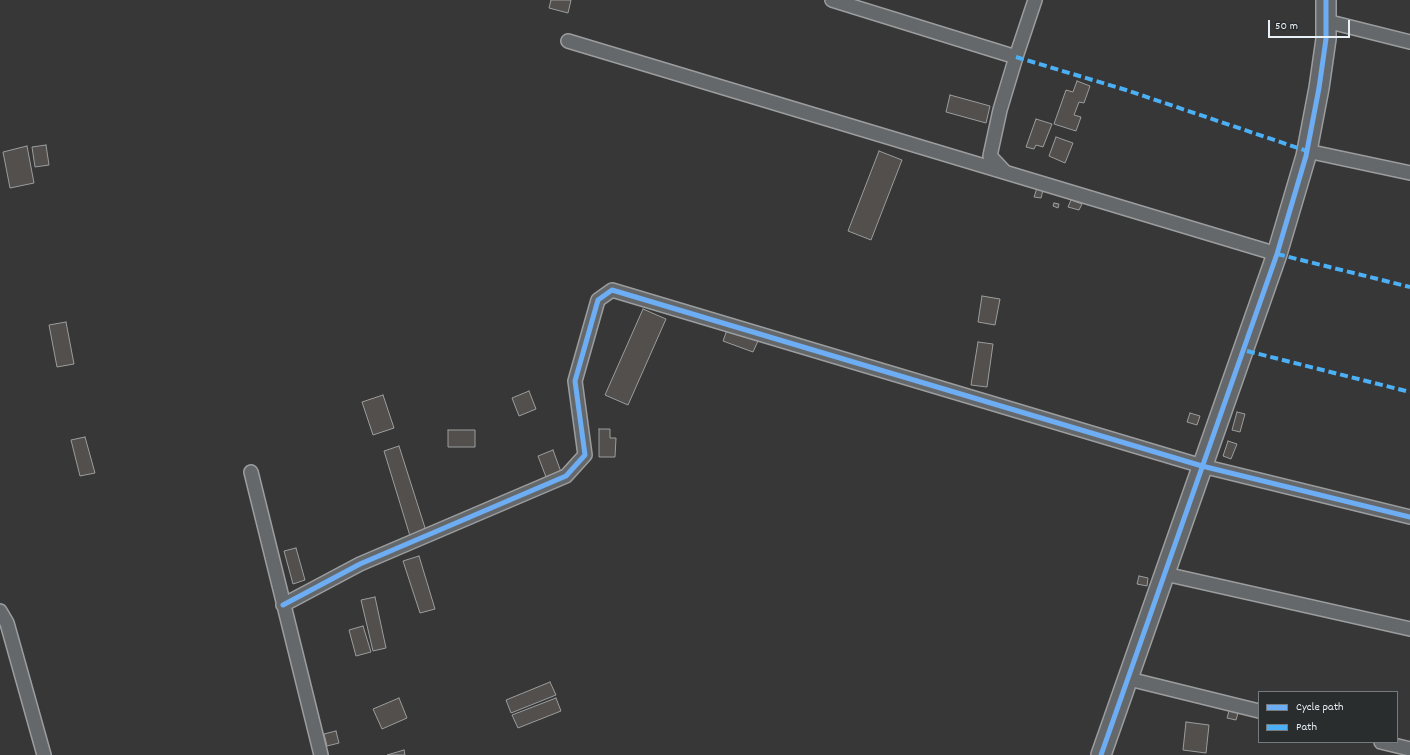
<!DOCTYPE html>
<html>
<head>
<meta charset="utf-8">
<style>
  body { margin:0 }
  #map { position:relative; width:1410px; height:755px; overflow:hidden; background:#373737; font-family:Dekko,sans-serif }
  canvas { display:block }
  .legend { position:absolute; left:1258px; top:691px; width:140px; height:52px; box-sizing:border-box; background:#2a2d2e; border:1px solid #767b7f; margin:0; padding:5px 7px; list-style:none; font-size:12px; color:#e8f1f8 }
  .legend li { display:flex; align-items:center; gap:8px; height:20px }
  .legend b { width:20px; border:1px solid #767b7f }
  .scale { position:absolute; left:1268px; top:20px; width:82px; height:18px; box-sizing:border-box; border:2px solid #e8f1f8; border-top:0; padding-left:5px; font-size:12px; line-height:14px; white-space:nowrap; color:#e8f1f8; -webkit-text-stroke:3px #2a2d2e; paint-order:stroke }
</style>
</head>
<body>
<div id="map">
<canvas width="1410" height="755"></canvas>
<ul class="legend">
<li><b style="height:5px;background:#6dadf4"></b>Cycle path</li>
<li><b style="height:5px;background:#4cb0f7"></b>Path</li>
</ul>
<div class="scale">50 m</div>
</div>
<script>
const g = document.querySelector('canvas').getContext('2d');
g.lineJoin = 'round';
function fill(path, color) { g.fillStyle = color; g.fill(path, 'evenodd'); }
const poly = rows => new Path2D(rows.map(r => 'M' + r).join(''));
function stroke(path, color, width, dash) { g.strokeStyle = color; g.lineWidth = width; g.lineCap = dash ? 'butt' : 'round'; g.setLineDash(dash || []); g.stroke(path); }
const building = poly([
  [551,0,571,0,568,13,549,8,551,0],
  [1077,81,1090,86,1084,103,1079,102,1074,115,1081,117,1076,131,1054,124,1066,90,1073,92,1077,81],
  [950,95,990,106,986,123,946,112,950,95],
  [1036,119,1052,124,1043,147,1036,145,1034,149,1026,147,1036,119],
  [1056,137,1073,143,1065,163,1049,156,1056,137],
  [46,145,49,165,35,167,32,147,46,145],
  [27,146,34,183,10,188,3,152,27,146],
  [879,151,902,160,871,240,848,231,879,151],
  [1037,188,1043,190,1041,198,1034,197,1037,188],
  [1071,200,1082,204,1079,210,1068,207,1071,200],
  [1054,203,1059,204,1058,208,1053,206,1054,203],
  [982,296,1000,299,995,325,978,322,982,296],
  [643,309,666,319,628,405,605,395,643,309],
  [66,322,74,364,57,367,49,325,66,322],
  [727,330,758,341,753,352,723,341,727,330],
  [978,342,993,344,987,387,971,385,978,342],
  [529,391,536,409,519,416,512,398,529,391],
  [383,395,394,428,373,435,362,402,383,395],
  [1237,412,1245,414,1240,432,1232,430,1237,412],
  [1190,413,1200,416,1197,425,1187,422,1190,413],
  [599,429,610,429,610,438,616,438,615,457,599,457,599,429],
  [448,430,475,430,475,447,448,447,448,430],
  [85,437,95,473,80,476,71,440,85,437],
  [1228,441,1237,444,1231,459,1223,456,1228,441],
  [399,446,426,531,410,536,384,451,399,446],
  [553,450,561,472,546,477,538,456,553,450],
  [296,548,305,580,293,584,284,551,296,548],
  [419,556,435,609,420,613,403,561,419,556],
  [1139,576,1148,578,1147,586,1137,584,1139,576],
  [375,597,386,648,373,651,361,600,375,597],
  [363,626,371,652,356,656,349,630,363,626],
  [550,682,556,695,511,713,506,700,550,682],
  [399,698,407,718,382,729,373,709,399,698],
  [556,698,561,711,518,728,512,715,556,698],
  [1229,711,1238,713,1236,720,1227,718,1229,711],
  [1186,722,1209,725,1206,753,1183,750,1186,722],
  [336,731,339,743,327,746,324,734,336,731],
  [404,750,405,755,387,755,404,750]
]);
fill(building, '#524f4d');
stroke(building, '#9b9d9e', 1);
const street = poly([
  [832,0,1016,57,1000,110,990,156,1005,172],
  [1326,21,1410,42],
  [568,41,1277,254],
  [1016,57,1035,0],
  [1307,151,1410,173],
  [251,472,321,755],
  [1165,574,1410,629],
  [283,605,360,564,566,476,585,455,575,381,598,300,612,290,1202,466,1410,517],
  [0,611,7,623,44,755],
  [1129,679,1259,711],
  [1381,742,1410,749]
]);
const secondary = poly([
  [1101,755,1277,254,1306,156,1319,88,1326,39,1326,0]
]);
stroke(street, '#9b9d9e', 16);
stroke(secondary, '#9b9d9e', 22);
stroke(street, '#65686b', 13);
stroke(secondary, '#65686b', 19);
stroke(poly([
  [1016,57,1126,90,1307,151],
  [1277,254,1410,287],
  [1247,351,1410,392]
]), '#4cb0f7', 4, [8, 4]);
stroke(poly([
  [283,605,360,564,566,476,585,455,575,381,598,300,612,290,1202,466,1410,517],
  [1101,755,1277,254,1306,156,1319,88,1326,39,1326,0]
]), '#6dadf4', 5);
</script>
</body>
</html>
